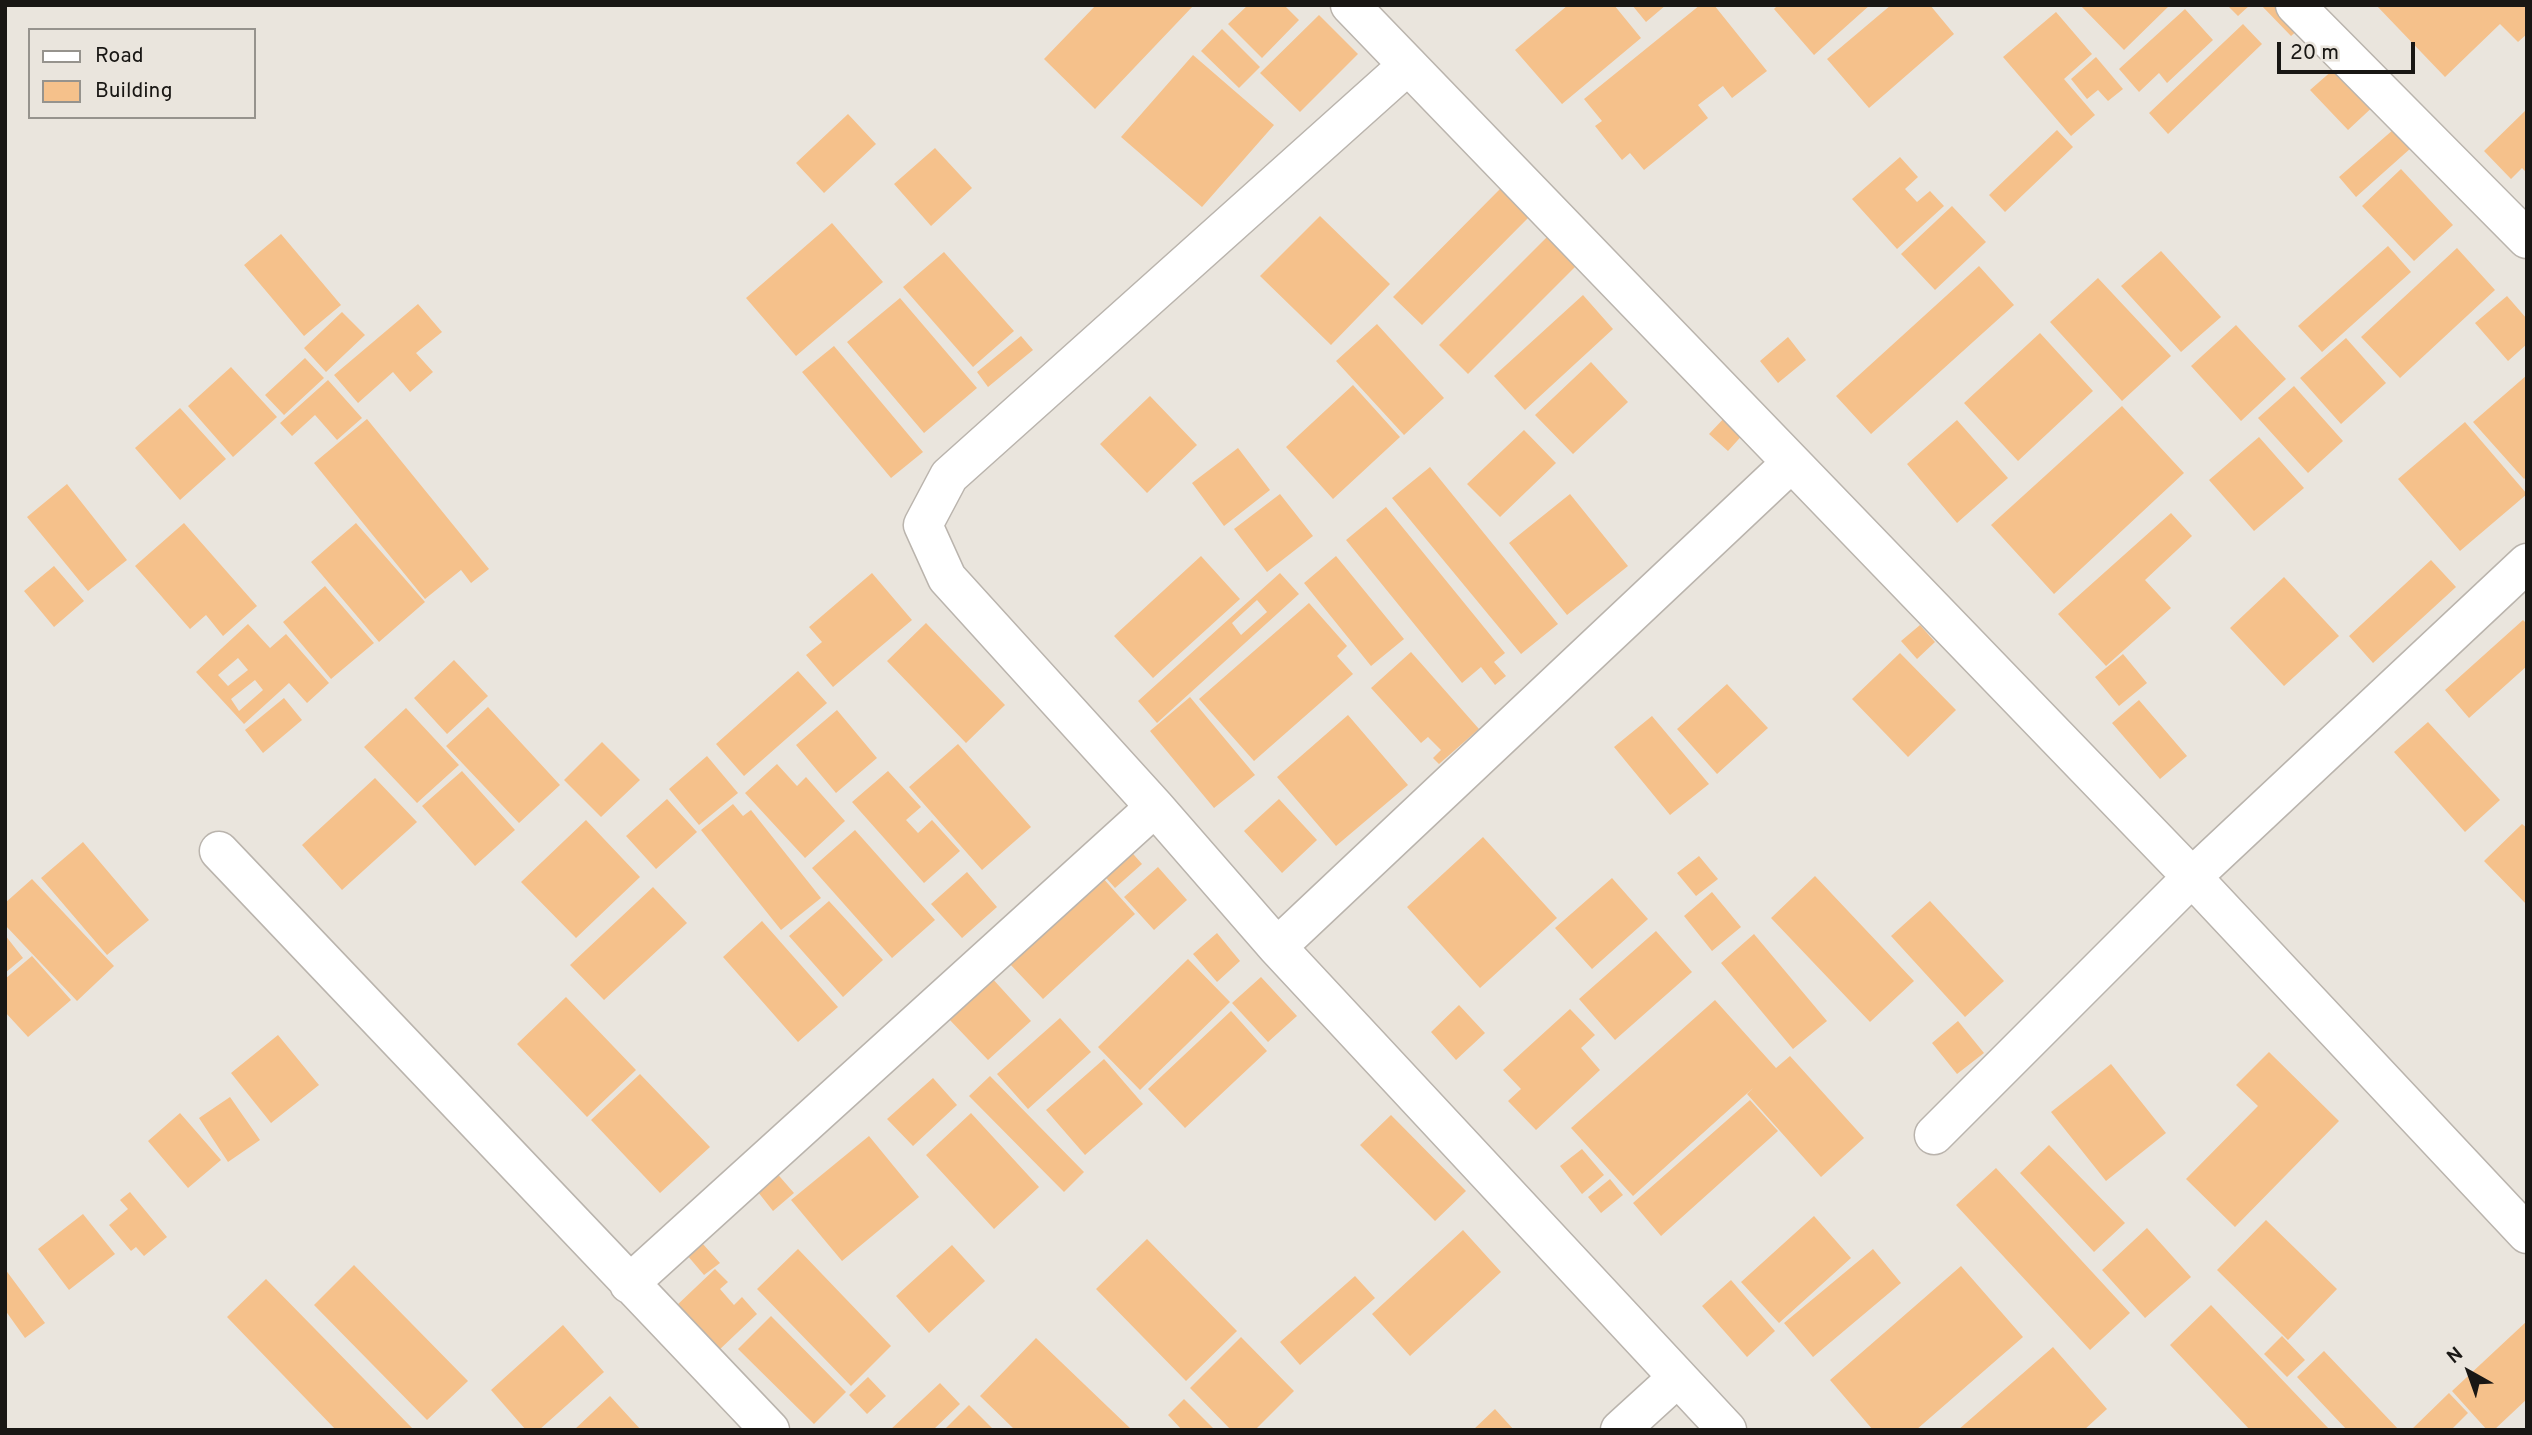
<!DOCTYPE html>
<html>
<head>
<meta charset="utf-8">
<style>
  body { margin:0 }
  #map { position:relative; width:2532px; height:1435px; overflow:hidden; background:#eae5dd; font-family:Overpass,sans-serif }
  canvas { display:block }
  .frame { position:absolute; inset:0; border:7px solid #191714; pointer-events:none }
  .legend { position:absolute; left:28px; top:28px; width:228px; height:91px; box-sizing:border-box; background:#eae5dd; border:2px solid #96938d; margin:0; padding:9px 12px; list-style:none; font-size:21px; color:#191714 }
  .legend li { display:flex; align-items:center; gap:14px; height:35px }
  .legend b { width:35px; border:2px solid #96938d }
  .north { position:absolute; left:2434px; top:1337px; width:70px; height:70px; -webkit-text-stroke:5px #eae5dd; paint-order:stroke; rotate:320deg; font-size:19px; font-weight:700; line-height:28px; text-align:center; color:#191714 }
  .north::after { content:''; display:block; margin:auto; width:24px; height:32px; background:#191714; clip-path:polygon(50% 0,100% 100%,50% 72%,0 100%) }
  .scale { position:absolute; left:2277px; top:42px; width:138px; height:32px; box-sizing:border-box; border:4px solid #191714; border-top:0; padding-left:9px; font-size:21px; line-height:24px; white-space:nowrap; color:#191714; -webkit-text-stroke:5px #eae5dd; paint-order:stroke }
</style>
</head>
<body>
<div id="map">
<canvas width="2532" height="1435"></canvas>
<div class="frame"></div>
<ul class="legend">
<li><b style="height:9px;background:#fff"></b>Road</li>
<li><b style="height:19px;background:#f5c18b"></b>Building</li>
</ul>
<div class="north">N</div>
<div class="scale">20 m</div>
</div>
<script>
const g = document.querySelector('canvas').getContext('2d');
g.lineJoin = 'round';
function fill(path, color) { g.fillStyle = color; g.fill(path, 'evenodd'); }
const poly = rows => new Path2D(rows.map(r => 'M' + r).join(''));
function stroke(path, color, width, dash) { g.strokeStyle = color; g.lineWidth = width; g.lineCap = dash ? 'butt' : 'round'; g.setLineDash(dash || []); g.stroke(path); }
fill(poly([
  [1096,5,1194,5,1095,109,1044,59],
  [1248,5,1284,5,1299,20,1262,58,1228,24],
  [1568,5,1614,5,1641,38,1562,104,1515,50],
  [1632,5,1666,5,1646,22],
  [1700,5,1714,5,1767,71,1732,98,1723,86,1698,105,1708,118,1644,170,1630,153,1622,160,1595,126,1602,121,1584,99],
  [1778,5,1870,5,1814,55,1774,9],
  [1891,5,1930,5,1954,34,1869,108,1827,59],
  [2080,5,2170,5,2124,50],
  [2227,5,2250,5,2238,16],
  [2261,5,2276,5,2299,29,2291,36],
  [2376,5,2527,5,2527,34,2518,42,2500,24,2445,77],
  [2185,9,2213,40,2167,83,2159,73,2139,92,2119,69],
  [2056,12,2092,54,2064,79,2095,115,2071,136,2003,57],
  [1319,15,1358,54,1300,112,1260,73],
  [2243,24,2262,44,2168,134,2149,113],
  [1222,29,1260,67,1239,88,1201,51],
  [1193,55,1274,125,1202,207,1121,137],
  [2096,57,2123,89,2108,101,2098,90,2087,99,2071,79],
  [2342,62,2378,102,2348,130,2310,90],
  [2527,109,2527,173,2522,168,2511,179,2484,151],
  [848,114,876,144,824,193,796,163],
  [2394,129,2411,148,2356,197,2339,177],
  [2057,130,2073,147,2005,212,1989,195],
  [935,148,972,188,931,226,894,184],
  [1900,157,1918,177,1905,189,1917,202,1930,191,1944,206,1897,249,1852,199],
  [2401,169,2453,225,2414,261,2362,206],
  [1500,189,1529,217,1422,325,1393,297],
  [1952,206,1986,242,1935,290,1901,254],
  [1320,216,1390,284,1331,345,1260,276],
  [832,223,883,282,796,356,746,298],
  [281,234,341,305,304,336,244,265],
  [1547,237,1576,266,1468,374,1439,345],
  [2388,246,2411,272,2322,352,2298,326],
  [2457,248,2495,290,2400,378,2361,337],
  [2161,251,2221,317,2181,352,2121,286],
  [944,252,1014,331,973,367,903,287],
  [1979,266,2014,305,1871,434,1836,396],
  [2098,278,2171,356,2122,401,2050,322],
  [1583,295,1613,329,1525,410,1494,376],
  [2507,296,2527,319,2527,344,2508,361,2475,323],
  [900,298,977,388,924,433,847,342],
  [418,304,442,332,416,353,433,372,410,392,393,372,358,403,334,375],
  [342,312,365,335,326,372,304,348],
  [1377,324,1444,398,1404,435,1336,361],
  [2236,325,2286,379,2241,421,2191,366],
  [2040,333,2093,391,2018,461,1964,403],
  [1021,336,1033,350,988,387,977,372],
  [1788,337,1806,360,1778,383,1760,361],
  [2346,338,2386,383,2341,424,2300,378],
  [834,346,923,452,891,478,802,372],
  [305,358,324,378,284,415,265,395],
  [1591,362,1628,402,1573,454,1535,415],
  [231,367,277,417,233,457,188,406],
  [2527,375,2527,476,2524,479,2473,422],
  [328,380,362,418,337,440,315,415,292,436,280,423],
  [1353,385,1400,437,1333,499,1286,447],
  [2294,386,2343,441,2308,473,2258,418],
  [1150,396,1197,445,1147,493,1100,444],
  [2122,406,2184,473,2054,594,1991,525],
  [180,408,226,459,180,500,135,448],
  [1727,415,1746,431,1728,451,1709,434],
  [367,419,489,569,471,583,461,570,425,599,314,463],
  [1957,420,2008,478,1957,523,1907,464],
  [2465,422,2527,494,2460,551,2398,479],
  [1524,430,1556,463,1500,517,1467,484],
  [2259,437,2304,488,2254,531,2209,480],
  [1238,448,1270,490,1224,526,1192,483],
  [1430,467,1558,624,1521,654,1392,498],
  [67,484,127,560,88,591,27,517],
  [1280,494,1313,536,1267,572,1234,529],
  [1570,494,1628,566,1567,615,1509,543],
  [1386,507,1505,653,1494,662,1506,676,1495,685,1481,667,1462,683,1346,540],
  [2171,513,2192,536,2145,580,2171,608,2106,666,2058,614],
  [184,523,257,606,223,636,206,615,190,629,135,566],
  [356,523,425,602,379,642,311,562],
  [1201,556,1240,599,1153,678,1114,636],
  [1336,556,1404,639,1371,666,1304,583],
  [2431,560,2456,587,2373,663,2349,636],
  [54,566,84,601,54,627,24,591],
  [872,573,912,620,833,687,806,655,822,642,809,627],
  [1280,573,1299,594,1157,723,1138,701],
  [1257,600,1267,612,1241,635,1232,623],
  [2284,577,2339,636,2284,686,2230,628],
  [325,586,374,643,331,679,283,622],
  [1309,603,1347,646,1337,656,1353,674,1254,761,1199,699],
  [2523,620,2527,624,2527,666,2469,718,2445,690],
  [926,623,1005,705,966,743,887,661],
  [248,624,270,648,286,634,329,683,307,703,289,683,244,724,196,672],
  [238,658,248,670,228,686,218,675],
  [255,680,263,690,239,711,231,699],
  [1920,625,1935,642,1917,659,1901,641],
  [1411,652,1479,729,1439,764,1433,758,1441,750,1428,737,1421,743,1371,688],
  [1900,653,1956,710,1908,757,1852,699],
  [2123,654,2147,683,2119,706,2095,677],
  [454,660,488,696,447,734,414,698],
  [798,671,827,703,744,776,716,744],
  [1727,684,1768,728,1717,774,1677,729],
  [1190,697,1255,775,1214,808,1150,731],
  [284,698,302,720,263,753,245,730],
  [2139,700,2187,756,2160,779,2112,723],
  [488,707,560,785,519,823,446,746],
  [406,708,459,765,417,803,364,747],
  [837,710,877,758,836,793,796,745],
  [1348,715,1408,785,1336,846,1277,777],
  [1652,716,1709,784,1670,815,1614,747],
  [2428,722,2500,800,2465,832,2394,752],
  [602,742,640,780,601,817,564,780],
  [958,744,1031,827,982,870,909,787],
  [707,756,738,793,699,825,669,789],
  [777,764,797,786,806,777,845,821,805,858,745,793],
  [462,771,515,830,475,866,422,806],
  [888,771,921,807,906,820,918,833,932,820,960,851,924,883,852,802],
  [375,778,417,822,342,890,302,845],
  [667,799,697,832,656,869,626,836],
  [1279,799,1317,840,1282,873,1244,831],
  [733,804,743,816,751,810,821,898,781,930,701,830],
  [586,820,640,877,576,938,521,882],
  [2522,824,2527,828,2527,905,2484,861],
  [855,830,935,920,892,958,812,868],
  [1483,837,1557,918,1480,988,1407,907],
  [83,842,149,920,107,955,41,878],
  [1127,847,1142,864,1115,888,1100,871],
  [1699,856,1718,879,1696,896,1677,873],
  [1158,867,1187,900,1154,930,1124,897],
  [967,872,997,907,962,938,931,904],
  [1815,876,1914,981,1870,1022,1771,918],
  [1102,877,1135,914,1043,999,1009,963],
  [1612,878,1648,919,1592,969,1555,928],
  [32,879,114,966,77,1001,5,925,5,903],
  [653,887,687,923,604,1000,570,965],
  [1712,892,1741,927,1712,951,1684,916],
  [829,901,883,960,843,997,789,936],
  [1930,901,2004,981,1965,1017,1891,936],
  [762,921,838,1007,798,1042,723,957],
  [1656,931,1692,972,1615,1040,1579,999],
  [1217,933,1240,961,1217,982,1193,954],
  [1754,934,1827,1021,1793,1049,1721,963],
  [5,935,23,958,5,973],
  [32,956,71,1000,28,1037,5,1012,5,979],
  [1188,959,1230,1002,1140,1090,1098,1047],
  [991,977,1031,1021,988,1060,947,1017],
  [1261,977,1297,1016,1268,1042,1232,1003],
  [566,997,636,1070,587,1117,517,1044],
  [1715,1000,1776,1068,1790,1056,1864,1138,1821,1177,1747,1094,1753,1088,1633,1196,1571,1128],
  [1459,1005,1485,1033,1456,1060,1431,1032],
  [1570,1009,1595,1035,1581,1048,1600,1070,1536,1130,1508,1101,1521,1089,1503,1070],
  [1231,1011,1267,1051,1185,1128,1148,1089],
  [1060,1018,1091,1052,1028,1109,997,1074],
  [1958,1021,1984,1053,1957,1074,1932,1043],
  [278,1035,319,1085,271,1123,231,1073],
  [2269,1052,2339,1121,2235,1227,2186,1179,2258,1106,2236,1085],
  [1104,1059,1143,1104,1085,1155,1046,1110],
  [2111,1064,2166,1133,2106,1181,2051,1112],
  [640,1074,710,1147,660,1193,591,1120],
  [990,1076,1084,1172,1064,1192,969,1096],
  [933,1078,957,1105,913,1146,887,1119],
  [230,1097,260,1140,228,1162,199,1118],
  [1750,1100,1778,1131,1661,1236,1633,1203],
  [180,1113,221,1160,188,1188,148,1141],
  [971,1113,1039,1187,994,1229,926,1155],
  [1391,1115,1466,1191,1435,1221,1360,1145],
  [869,1136,919,1197,842,1261,791,1200],
  [2049,1145,2125,1223,2094,1252,2020,1173],
  [1582,1149,1604,1175,1582,1194,1560,1166],
  [1996,1168,2130,1313,2090,1350,1956,1205],
  [774,1170,794,1193,773,1211,754,1187],
  [1610,1179,1623,1195,1601,1213,1588,1197],
  [130,1192,167,1237,144,1256,136,1247,131,1251,109,1225,128,1209,120,1200],
  [83,1214,115,1254,69,1290,38,1249],
  [1814,1216,1851,1258,1779,1323,1741,1282],
  [2266,1220,2337,1289,2288,1340,2217,1270],
  [2147,1228,2191,1277,2145,1318,2102,1270],
  [1463,1230,1501,1272,1410,1356,1372,1314],
  [1147,1239,1237,1331,1186,1381,1096,1289],
  [702,1243,720,1263,704,1275,687,1255],
  [952,1245,985,1281,929,1333,896,1296],
  [798,1249,891,1346,851,1386,757,1289],
  [1873,1249,1901,1283,1813,1357,1784,1323],
  [354,1265,468,1381,427,1420,314,1305],
  [1961,1266,2023,1337,1916,1430,1873,1430,1830,1380],
  [5,1269,45,1323,25,1338,5,1310],
  [715,1269,728,1282,720,1289,734,1305,742,1297,757,1314,717,1352,675,1307],
  [1355,1276,1375,1298,1300,1365,1280,1342],
  [266,1279,414,1430,336,1430,227,1317],
  [1731,1280,1775,1331,1747,1357,1702,1306],
  [2211,1305,2330,1430,2250,1430,2170,1345],
  [771,1316,846,1392,814,1424,738,1349],
  [2527,1321,2527,1399,2494,1430,2487,1430,2452,1391],
  [563,1325,604,1372,539,1430,526,1430,491,1390],
  [2282,1336,2305,1360,2287,1377,2264,1354],
  [1241,1337,1294,1391,1255,1430,1231,1430,1190,1388],
  [1036,1338,1132,1430,1015,1430,980,1396],
  [2053,1347,2107,1409,2084,1430,1958,1430],
  [2324,1351,2399,1430,2347,1430,2297,1377],
  [868,1377,886,1396,867,1414,849,1395],
  [940,1383,960,1404,933,1430,890,1430],
  [2449,1393,2468,1413,2451,1430,2411,1430],
  [610,1396,641,1430,574,1430],
  [1184,1399,1215,1430,1182,1430,1168,1415],
  [969,1405,994,1430,944,1430],
  [1495,1409,1514,1430,1473,1430]
]), '#f5c18b');
const minor = poly([
  [1350,5,2192,877,2527,1234],
  [2295,5,2527,239],
  [1408,65,949,476,923,525,947,578,1155,807,1277,947,1727,1430],
  [219,851,770,1430],
  [1277,947,1790,464],
  [1934,1135,2192,877,2527,563],
  [629,1284,1155,807],
  [1620,1430,1677,1378]
]);
stroke(minor, '#bab4ad', 41);
stroke(minor, '#fff', 38);
</script>
</body>
</html>
